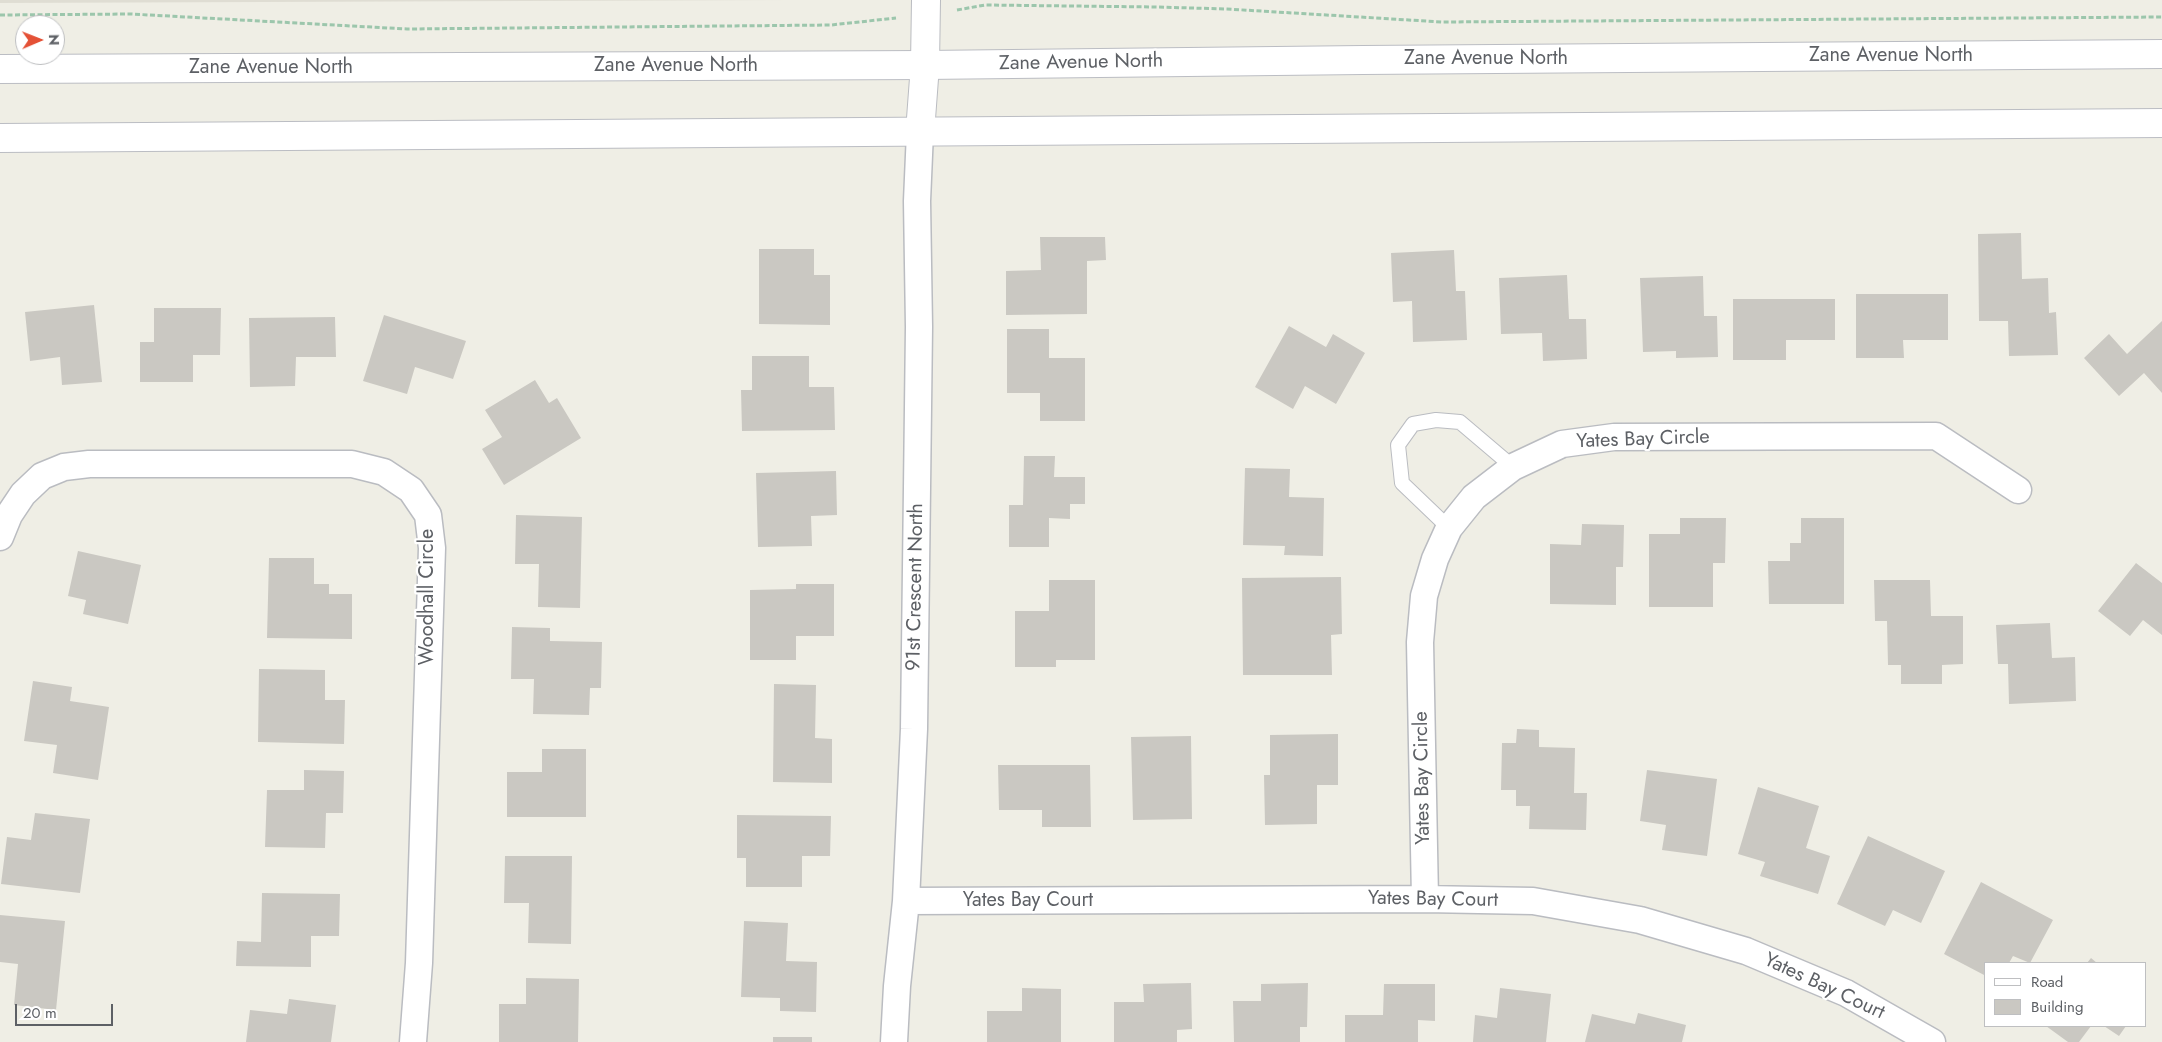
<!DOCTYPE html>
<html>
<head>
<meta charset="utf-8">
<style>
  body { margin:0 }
  #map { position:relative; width:2162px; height:1042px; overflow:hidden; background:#efeee5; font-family:Jost,sans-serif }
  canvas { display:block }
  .legend { position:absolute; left:1984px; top:962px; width:162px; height:65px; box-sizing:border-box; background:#fff; border:1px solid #bebfc1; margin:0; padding:6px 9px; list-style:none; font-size:15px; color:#5d6065 }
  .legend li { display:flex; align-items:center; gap:10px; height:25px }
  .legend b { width:25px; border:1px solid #bebfc1 }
  .north { position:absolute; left:15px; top:15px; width:50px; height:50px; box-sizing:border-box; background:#fff; border:1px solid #bebfc1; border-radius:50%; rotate:89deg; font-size:14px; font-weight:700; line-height:20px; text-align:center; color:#5d6065 }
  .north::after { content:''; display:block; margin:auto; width:18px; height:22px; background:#e45136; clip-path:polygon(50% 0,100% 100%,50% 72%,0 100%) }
  .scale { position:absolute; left:15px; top:1004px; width:98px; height:22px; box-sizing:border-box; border:2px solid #5d6065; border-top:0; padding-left:6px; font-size:15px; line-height:18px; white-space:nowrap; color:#5d6065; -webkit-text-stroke:4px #fff; paint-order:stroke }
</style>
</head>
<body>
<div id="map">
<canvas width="2162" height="1042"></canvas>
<ul class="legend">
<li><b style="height:6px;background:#fff"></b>Road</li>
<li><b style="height:14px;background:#cac8c2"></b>Building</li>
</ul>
<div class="north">N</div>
<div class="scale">20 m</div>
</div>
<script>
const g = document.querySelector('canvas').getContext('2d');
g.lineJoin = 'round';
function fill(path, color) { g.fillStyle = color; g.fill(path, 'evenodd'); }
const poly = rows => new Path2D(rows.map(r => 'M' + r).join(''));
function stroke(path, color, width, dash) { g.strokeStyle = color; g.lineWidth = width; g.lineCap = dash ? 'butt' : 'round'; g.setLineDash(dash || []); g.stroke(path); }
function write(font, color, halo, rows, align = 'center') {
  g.font = font + ' Jost,sans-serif'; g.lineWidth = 4.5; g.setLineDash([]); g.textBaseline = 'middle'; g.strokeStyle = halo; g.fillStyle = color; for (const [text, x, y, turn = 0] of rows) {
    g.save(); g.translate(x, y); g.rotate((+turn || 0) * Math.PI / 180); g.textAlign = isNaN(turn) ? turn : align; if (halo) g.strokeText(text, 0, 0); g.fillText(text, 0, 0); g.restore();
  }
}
fill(poly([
  [0,0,787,0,0,3]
]), '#dfddd3');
fill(poly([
  [2021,233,2022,279,2048,278,2049,313,2056,312,2058,355,2009,356,2008,321,1979,321,1978,234],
  [1040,237,1105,237,1106,260,1087,261,1087,314,1006,315,1006,271,1041,270],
  [759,249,814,249,814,275,830,275,830,325,759,324],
  [1454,250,1456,291,1465,291,1467,340,1413,342,1412,301,1393,302,1391,253],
  [1567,275,1569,319,1586,319,1587,359,1543,361,1542,333,1501,334,1499,278],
  [1703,276,1704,316,1717,316,1718,357,1676,358,1676,351,1643,352,1640,278],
  [1856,294,1948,294,1948,340,1903,340,1904,358,1856,358],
  [1733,299,1835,299,1835,340,1786,340,1786,360,1733,360],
  [94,305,102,382,62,385,60,357,30,361,25,312],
  [154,308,221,308,220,355,193,355,193,382,140,382,140,342,154,342],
  [384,315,466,341,453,379,415,367,407,394,363,381],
  [335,317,336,357,296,357,295,386,250,387,249,318],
  [2162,321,2162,393,2144,373,2119,396,2084,358,2109,334,2127,354],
  [1289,326,1326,347,1333,334,1365,353,1336,404,1305,386,1293,409,1255,387],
  [1007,329,1049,329,1049,358,1085,358,1085,421,1040,421,1040,393,1007,393],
  [752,356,809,356,809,387,834,387,835,430,742,431,741,390,752,390],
  [535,380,549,403,557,398,581,438,504,485,482,449,502,437,485,410],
  [1024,456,1055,456,1054,477,1085,477,1085,504,1070,504,1070,519,1049,518,1049,547,1009,547,1009,505,1023,505],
  [1245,468,1290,469,1289,497,1324,498,1323,556,1284,555,1285,546,1243,545],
  [836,471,837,515,811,516,812,546,758,547,756,473],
  [516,515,582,517,580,608,538,607,539,564,515,564],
  [1680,518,1726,518,1725,563,1713,563,1713,607,1649,607,1649,534,1680,534],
  [1801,518,1844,518,1844,604,1769,604,1768,561,1790,561,1790,543,1801,543],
  [1582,524,1624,525,1623,567,1616,567,1616,605,1550,604,1550,544,1581,545],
  [78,551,141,565,128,624,83,614,86,600,68,596],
  [269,558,314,558,314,584,329,584,329,594,352,594,352,639,267,638],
  [2136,563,2162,583,2162,635,2143,620,2130,636,2098,611],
  [1341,577,1342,634,1331,635,1332,675,1243,675,1242,578],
  [1049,580,1095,580,1095,660,1056,660,1056,667,1015,667,1015,611,1049,611],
  [1874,580,1930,580,1931,616,1963,616,1963,664,1942,665,1942,684,1901,684,1901,665,1888,665,1887,621,1875,621],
  [796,584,834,584,834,636,796,636,796,660,750,660,750,590,796,589],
  [2050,623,2052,658,2075,657,2076,701,2009,704,2008,664,1998,664,1996,625],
  [512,627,550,628,550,641,602,642,601,688,590,688,589,715,533,714,534,679,511,679],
  [259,669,325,670,325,700,345,700,344,744,258,742],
  [33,681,72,687,70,701,109,707,98,780,53,773,57,745,24,741],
  [774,684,816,685,815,738,832,739,832,783,773,782],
  [1517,729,1539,730,1539,747,1575,748,1574,793,1587,793,1586,830,1529,829,1530,806,1516,806,1516,790,1501,790,1502,743,1516,743],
  [1338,734,1338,785,1317,785,1317,824,1265,825,1264,775,1270,775,1270,735],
  [1191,736,1192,819,1133,820,1131,737],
  [542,749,586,749,586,817,507,817,507,772,542,772],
  [998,765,1090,765,1091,827,1042,827,1042,810,999,810],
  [304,770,344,771,343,813,326,813,325,848,265,847,267,790,304,790],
  [1647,770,1717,779,1707,856,1662,850,1666,825,1640,821],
  [1758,787,1819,806,1806,848,1830,856,1818,894,1760,876,1765,862,1738,854],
  [35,813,90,819,80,893,1,884,7,837,31,840],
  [737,815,831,816,830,856,802,856,802,887,746,887,746,858,737,858],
  [1868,836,1945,871,1921,923,1893,910,1885,926,1837,904],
  [505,856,572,856,571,944,528,943,529,903,504,903],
  [1981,882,2053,920,2030,963,2013,956,2009,963,1986,963,1986,976,1944,954],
  [262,893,340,894,339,936,311,936,311,967,236,966,237,941,261,942],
  [0,915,65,921,56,1010,14,1005,18,964,0,962],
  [744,921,788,923,786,961,817,962,816,1012,780,1011,780,998,741,997],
  [2091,958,2097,963,2087,963],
  [526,978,579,979,578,1042,499,1042,499,1004,526,1004],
  [1191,983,1192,1029,1177,1030,1177,1042,1114,1042,1114,1002,1144,1002,1143,984],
  [1308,983,1307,1027,1300,1027,1300,1042,1234,1042,1233,1001,1261,1001,1261,984],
  [1384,984,1435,984,1435,1021,1418,1020,1418,1042,1345,1042,1345,1015,1383,1015],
  [1022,988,1061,989,1061,1042,987,1042,987,1011,1022,1011],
  [1500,988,1551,994,1546,1042,1473,1042,1475,1015,1497,1018],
  [289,999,336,1005,331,1042,246,1042,250,1010,287,1014],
  [1638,1013,1686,1025,1682,1042,1585,1042,1592,1014,1635,1024],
  [2046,1026,2091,1026,2079,1042,2068,1042],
  [2104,1026,2126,1026,2119,1036],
  [773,1037,812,1037,812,1042,773,1042]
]), '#cac8c2');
const service = poly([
  [1449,528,1402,483,1398,445,1413,424,1436,420,1460,422,1513,467]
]);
const minor = poly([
  [0,537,9,515,23,494,42,476,64,467,89,464,352,464,384,472,411,490,428,515,432,548,419,963,413,1042],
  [1425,899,1420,642,1424,596,1435,559,1449,528,1474,497,1513,467,1562,444,1614,437,1936,436,2018,490],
  [906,901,1425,899,1533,901,1640,920,1746,951,1846,993,1932,1042],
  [894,1042,897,986,906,901,914,729,919,327,917,201,920,132]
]);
const tertiary = poly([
  [920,132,925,65,926,0]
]);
const secondary = poly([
  [0,69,925,65,1363,60,2162,54],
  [0,138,2162,123]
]);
stroke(service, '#babcc1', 16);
stroke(minor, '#babcc1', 29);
stroke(tertiary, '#babcc1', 30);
stroke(secondary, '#bbbdc3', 30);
stroke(poly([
  [957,10,985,5,1157,7,1227,9,1442,22,2162,17],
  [0,15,131,14,407,29,831,25,896,18]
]), '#9cc6ac', 3, [5, 2.5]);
stroke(service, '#fff', 14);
stroke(minor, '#fff', 26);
stroke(tertiary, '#fff', 28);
stroke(secondary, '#fff', 28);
write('20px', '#5d6065', '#fff', [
  ["Zane Avenue North",1891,56],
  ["Zane Avenue North",1486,59],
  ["Zane Avenue North",1081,63,-1],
  ["Zane Avenue North",676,66],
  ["Zane Avenue North",271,68],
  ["Yates Bay Circle",1643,440,-2],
  ["91st Crescent North",916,587,-89],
  ["Woodhall Circle",428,597,-90],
  ["Yates Bay Circle",1423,778,-91],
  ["Yates Bay Court",1433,900,1],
  ["Yates Bay Court",1028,901],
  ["Yates Bay Court",1824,987,25]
]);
</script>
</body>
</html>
